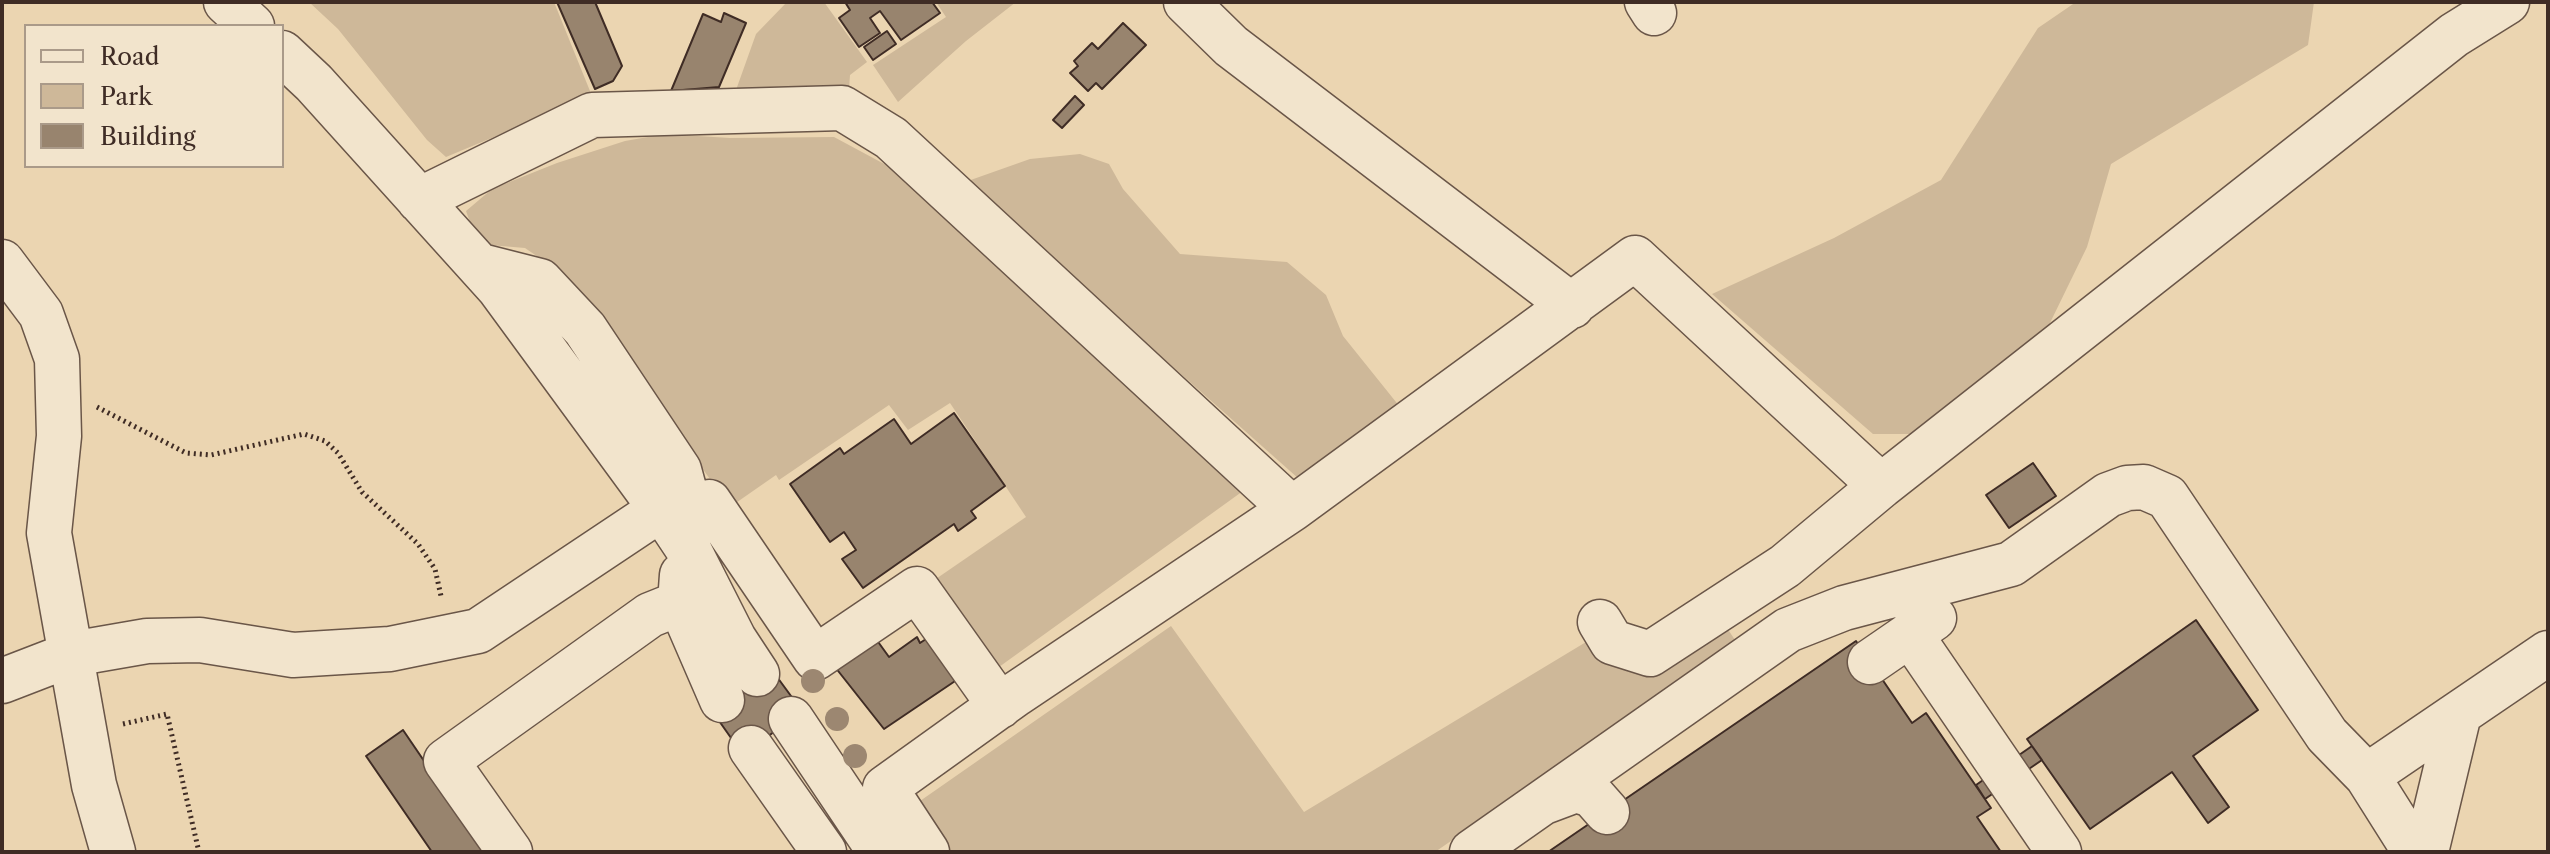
<!DOCTYPE html>
<html>
<head>
<meta charset="utf-8">
<style>
  body { margin:0 }
  #map { position:relative; width:2550px; height:854px; overflow:hidden; background:#ebd5b1; font-family:"Libre Caslon Text",serif }
  canvas { display:block }
  .frame { position:absolute; inset:0; border:4px solid #3f2c25; pointer-events:none }
  .legend { position:absolute; left:24px; top:24px; width:260px; height:144px; box-sizing:border-box; background:#f2e4cc; border:2px solid #aa9a89; margin:0; padding:10px 14px; list-style:none; font-size:24px; color:#3f2c25 }
  .legend li { display:flex; align-items:center; gap:16px; height:40px }
  .legend b { width:40px; border:2px solid #aa9a89 }
</style>
</head>
<body>
<div id="map">
<canvas width="2550" height="854"></canvas>
<div class="frame"></div>
<ul class="legend">
<li><b style="height:10px;background:#f2e4cc"></b>Road</li>
<li><b style="height:22px;background:#ceb899"></b>Park</li>
<li><b style="height:22px;background:#98846e"></b>Building</li>
</ul>
</div>
<script>
const g = document.querySelector('canvas').getContext('2d');
g.lineJoin = 'round';
function fill(path, color) { g.fillStyle = color; g.fill(path, 'evenodd'); }
const poly = rows => new Path2D(rows.map(r => 'M' + r).join(''));
function stroke(path, color, width, dash) { g.strokeStyle = color; g.lineWidth = width; g.lineCap = dash ? 'butt' : 'round'; g.setLineDash(dash || []); g.stroke(path); }
fill(poly([
  [309,2,554,2,592,96,446,157,427,140,338,29],
  [787,2,824,2,867,62,850,75,849,89,736,90,756,34],
  [936,2,1016,2,966,41,898,102,873,65,946,17],
  [2076,2,2314,2,2308,45,2111,164,2087,247,2048,327,1913,434,1873,434,1712,294,1834,238,1941,180,2038,28],
  [665,134,730,138,834,137,888,166,1243,491,999,667,930,583,1026,517,950,403,908,430,889,405,779,480,776,475,730,507,563,274,525,248,478,244,466,211,492,189,557,163,625,141],
  [1080,154,1109,164,1123,189,1180,254,1287,262,1326,295,1343,336,1400,407,1299,479,965,182,1030,159],
  [1723,622,1737,643,1435,852,942,852,910,808,1171,626,1304,812,1591,639]
]), '#ceb899');
const building = poly([
  [557,2,595,2,622,66,613,81,595,89,557,2],
  [845,2,932,2,940,13,901,40,880,11,870,18,880,33,859,47,839,18,850,10,845,2],
  [724,13,746,23,719,87,671,91,703,14,721,22,724,13],
  [1123,23,1146,45,1102,89,1096,83,1088,91,1070,73,1078,66,1074,61,1092,43,1098,49,1123,23],
  [887,31,896,44,873,60,864,47,887,31],
  [1075,96,1084,105,1062,128,1053,120,1075,96],
  [954,413,1005,486,971,511,976,518,958,531,954,524,863,588,842,559,856,550,844,532,830,542,790,484,840,448,844,454,894,419,911,444,954,413],
  [2033,463,2056,496,2009,528,1986,495,2033,463],
  [2196,620,2258,710,2193,756,2229,807,2208,823,2172,772,2090,829,2027,739,2196,620],
  [938,631,967,673,884,729,835,667,876,639,889,657,917,637,920,643,938,631],
  [1856,641,1912,723,1926,713,1991,808,1977,817,2001,852,1548,852,1856,641],
  [769,666,802,711,743,755,710,708,769,666],
  [403,730,486,852,432,852,366,756,403,730],
  [2032,746,2042,760,1985,799,1976,785,2032,746]
]);
fill(building, '#98846e');
stroke(building, '#3f2c25', 2);
const minor = poly([
  [226,2,252,26],
  [1186,2,1231,46,1572,306],
  [1647,2,1654,13],
  [282,53,314,83,499,288,664,513,690,552,734,639,757,674],
  [419,200,592,115,842,108,891,138,1292,509,1635,258,1881,486,2454,35,2507,2],
  [2,262,41,314,57,359,59,436,49,533,94,785,113,852],
  [481,266,540,281,585,329,679,470,689,507,690,534],
  [664,513,709,502,815,658,917,589,1000,706],
  [682,575,680,603,722,700],
  [1600,622,1612,642,1650,654,1785,566,1881,486],
  [1910,634,2059,852],
  [1870,662,1934,618],
  [2,681,72,654,147,641,200,640,293,655,390,649,478,631,661,509],
  [791,719,880,852],
  [751,748,824,852],
  [2367,776,2548,653],
  [1544,802,1576,790,1592,795,1607,812],
  [510,852,446,761,650,615,680,603],
  [927,852,885,788,1016,694,1292,509],
  [1472,852,1788,630,1844,608,2011,564,2108,495,2127,488,2144,487,2167,497,2327,735,2367,776,2415,852],
  [2426,852,2459,714]
]);
stroke(minor, '#6a5648', 47);
stroke(poly([
  [97,407,186,453,211,455,304,434,325,441,338,453,362,492,418,544,435,569,441,596],
  [123,724,167,714,199,852]
]), '#3f2c25', 5, [2, 4]);
stroke(minor, '#f2e4cc', 44);
g.fillStyle = '#9c8771';
for (const [x, y] of [
  [813,681],
  [837,719],
  [855,756]
]) { g.beginPath(); g.arc(x, y, 12, 0, 2 * Math.PI); g.fill(); }
</script>
</body>
</html>
